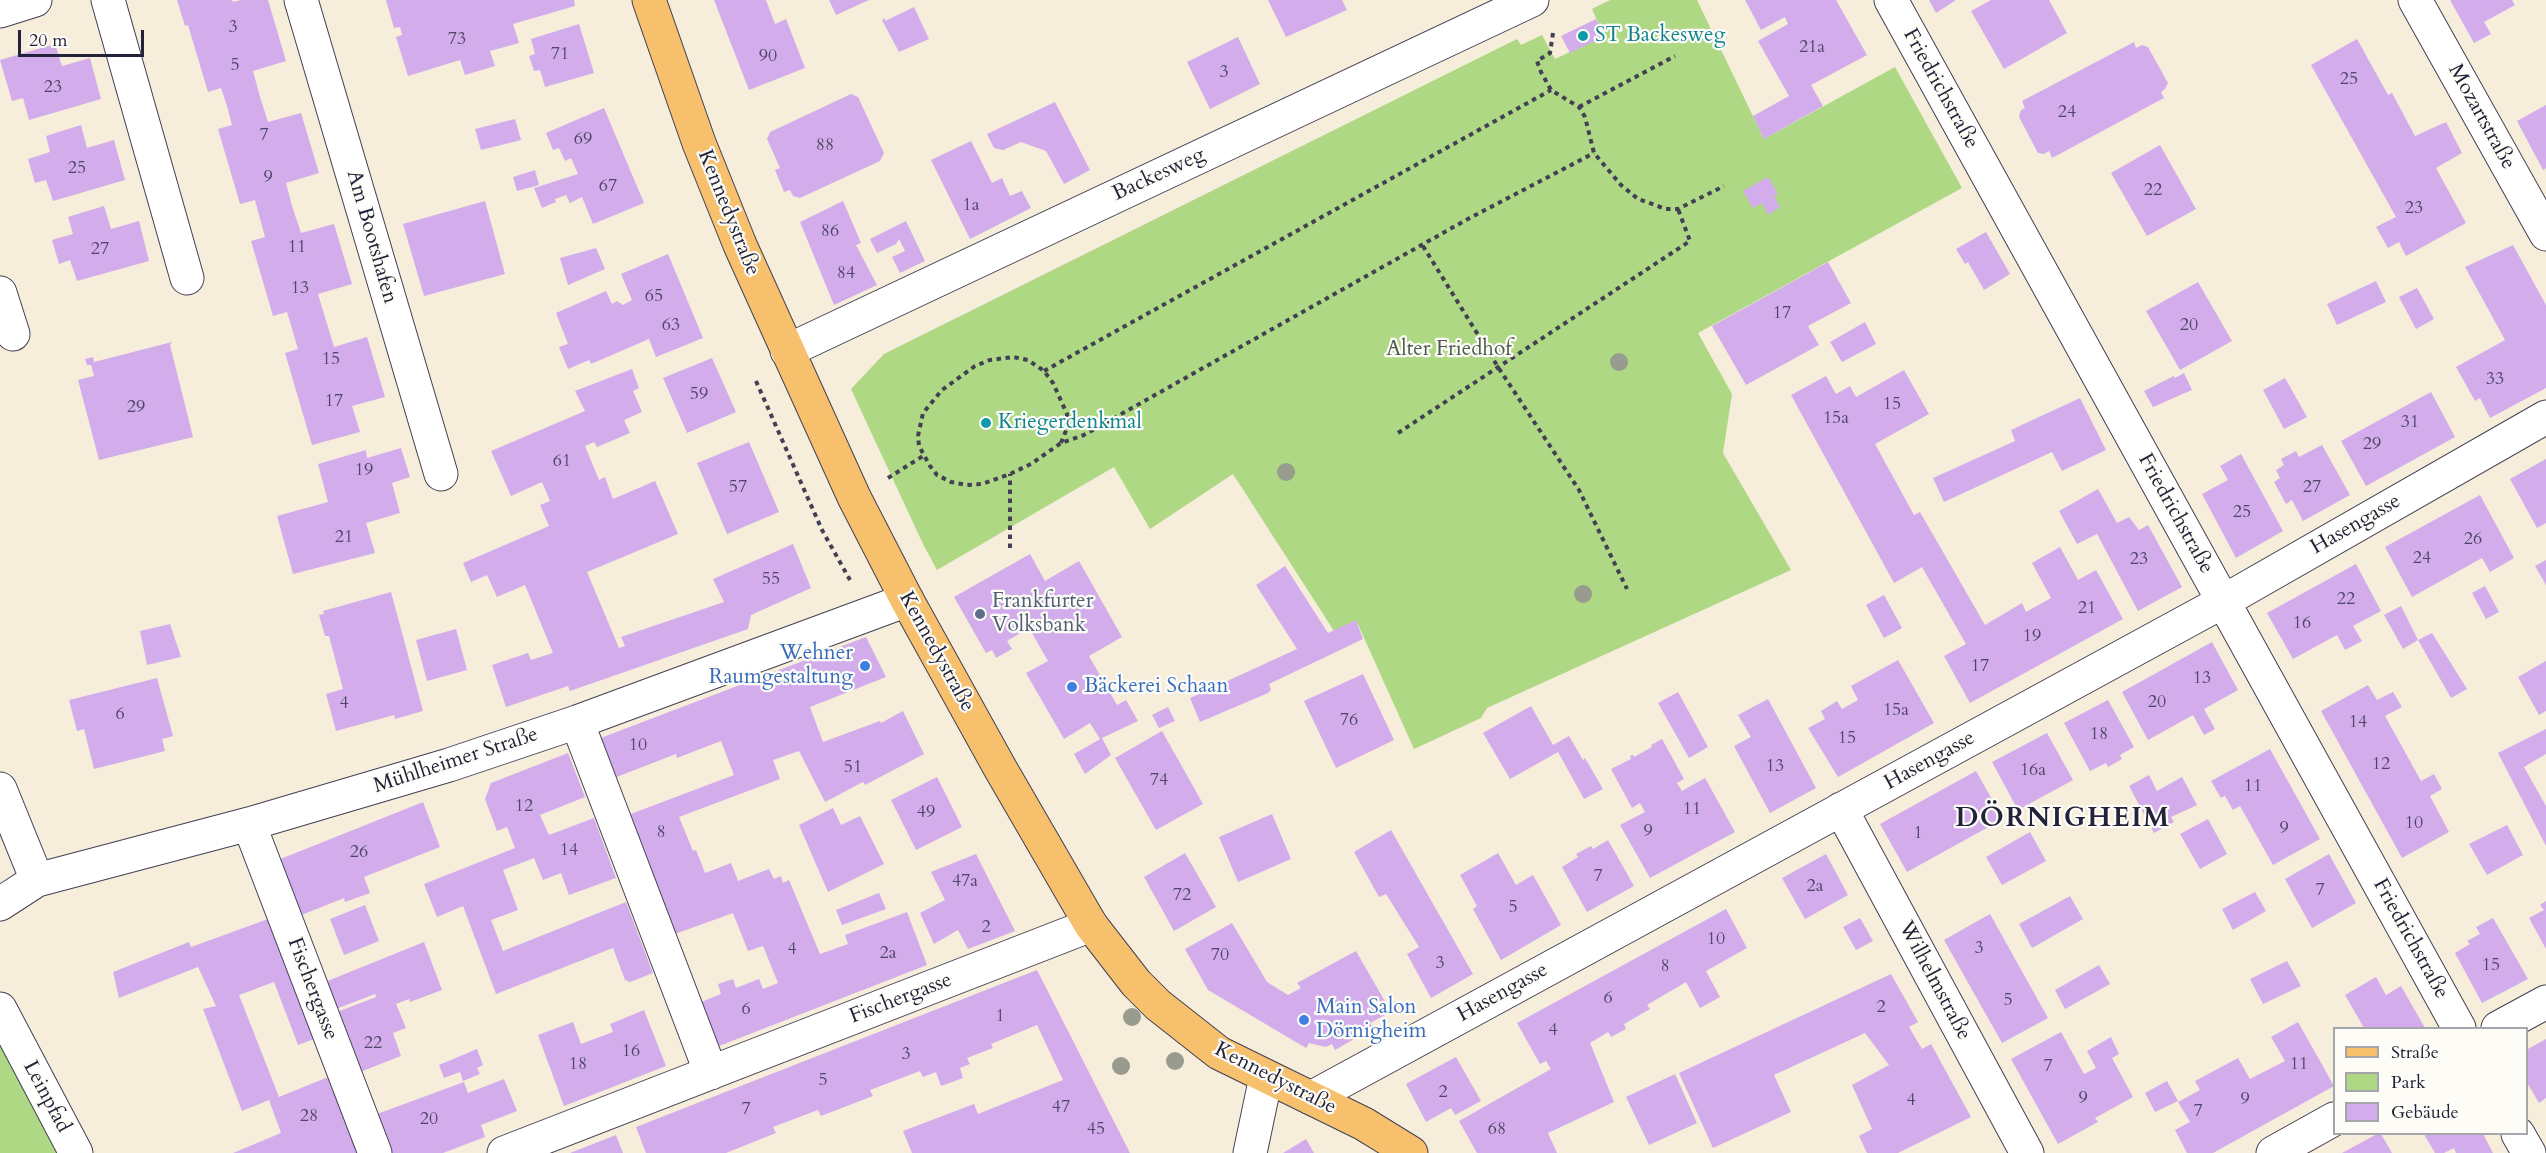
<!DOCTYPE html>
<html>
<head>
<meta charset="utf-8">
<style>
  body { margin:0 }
  #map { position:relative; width:2546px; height:1153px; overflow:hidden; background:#f6eddb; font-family:Cardo,serif }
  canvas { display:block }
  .legend { position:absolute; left:2333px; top:1027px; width:195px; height:108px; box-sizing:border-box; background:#fdfcf7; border:2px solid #a5a5ac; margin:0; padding:8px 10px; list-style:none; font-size:18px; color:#22223b }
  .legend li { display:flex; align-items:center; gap:12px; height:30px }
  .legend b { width:30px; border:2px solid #a5a5ac }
  .scale { position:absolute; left:18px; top:30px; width:126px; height:27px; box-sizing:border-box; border:3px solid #22223b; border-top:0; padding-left:8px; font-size:18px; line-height:21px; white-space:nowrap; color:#22223b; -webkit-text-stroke:4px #fdfcf7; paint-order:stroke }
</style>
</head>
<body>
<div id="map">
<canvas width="2546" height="1153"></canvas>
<ul class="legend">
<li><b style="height:8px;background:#f7c06c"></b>Straße</li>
<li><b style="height:16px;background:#aed884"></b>Park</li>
<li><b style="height:16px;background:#d3adeb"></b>Gebäude</li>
</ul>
<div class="scale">20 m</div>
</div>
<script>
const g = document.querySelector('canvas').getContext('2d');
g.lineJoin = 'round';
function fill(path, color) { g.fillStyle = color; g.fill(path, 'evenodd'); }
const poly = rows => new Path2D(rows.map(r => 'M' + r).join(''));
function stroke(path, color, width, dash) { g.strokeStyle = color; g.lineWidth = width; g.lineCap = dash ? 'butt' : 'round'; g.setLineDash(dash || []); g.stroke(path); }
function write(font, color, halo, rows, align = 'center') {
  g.font = font + ' Cardo,serif'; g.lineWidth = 4.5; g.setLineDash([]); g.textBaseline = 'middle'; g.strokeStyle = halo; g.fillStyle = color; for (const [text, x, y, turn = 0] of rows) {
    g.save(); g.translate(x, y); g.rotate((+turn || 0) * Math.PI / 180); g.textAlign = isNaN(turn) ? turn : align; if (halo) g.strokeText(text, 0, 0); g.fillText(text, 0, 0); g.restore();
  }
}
fill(poly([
  [1610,0,1697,0,1764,139,1895,67,1962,188,1698,333,1732,394,1723,453,1791,570,1487,708,1481,718,1414,749,1356,620,1334,631,1233,474,1150,529,1114,467,937,570,923,544,851,389,884,354,1517,39,1521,45,1542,35,1555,59,1604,36,1592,9],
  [0,1030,64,1153,0,1153]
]), '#aed884');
fill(poly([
  [177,0,232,0,233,2,241,0,268,0,286,61,253,71,260,97,268,122,301,113,319,173,286,183,292,206,301,233,334,224,352,284,318,294,334,347,367,337,385,397,352,406,360,432,312,445,285,353,298,349,287,312,273,316,251,241,265,237,259,215,255,200,240,204,218,129,232,125,227,106,221,88,208,92,188,25,185,26],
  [386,0,574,0,575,6,513,24,519,43,490,51,495,66,465,75,460,60,408,76,396,37,402,35,400,27,394,28],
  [714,0,766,0,775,24,786,19,805,68,749,90],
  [829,0,869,0,836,15],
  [1268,0,1342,0,1347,10,1286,37],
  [1745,0,1836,0,1867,55,1811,85,1823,106,1764,139,1753,116,1789,96,1758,41,1788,24,1785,17,1761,30],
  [1929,0,1956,0,1936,13],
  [1991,0,2049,0,2067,33,2004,69,1971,11],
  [2450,0,2512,0,2515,5,2484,22,2491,34,2474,43],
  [914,7,929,39,899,52,882,20,885,18,885,21],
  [1596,19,1605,36,1570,53,1561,36],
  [579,24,594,73,545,87,540,70,534,71,529,56,535,54,531,39],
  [1238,37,1260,84,1210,109,1187,62],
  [2357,39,2388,95,2392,93,2415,136,2446,122,2462,153,2436,168,2466,223,2406,256,2399,242,2388,248,2376,227,2396,217,2311,65],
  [2134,42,2136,48,2142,45,2148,47,2168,83,2165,89,2161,92,2164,98,2052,158,2049,151,2044,154,2038,153,2019,117,2021,110,2025,108,2022,101],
  [55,44,62,66,90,58,101,99,29,120,23,98,12,101,0,60],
  [851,94,858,97,884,153,880,161,800,198,793,196,790,190,784,192,775,170,780,168,767,139,770,132],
  [1055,102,1090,170,1064,184,1046,151,1021,142,1003,150,994,148,987,134],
  [2546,105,2546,168,2543,170,2517,121],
  [604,108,644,203,593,224,582,197,570,203,566,195,555,199,556,202,542,208,534,188,578,174,571,158,565,161,559,148,553,150,546,133],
  [515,119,521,140,481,150,475,129],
  [81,125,87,148,114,140,125,180,53,201,46,180,35,183,28,159,50,152,46,136],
  [971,141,992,183,1002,178,1010,196,1022,191,1031,208,970,239,931,160],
  [2160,145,2196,209,2147,236,2111,173],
  [535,170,539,185,517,191,513,177],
  [1768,177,1778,194,1774,196,1780,207,1768,215,1762,203,1753,208,1743,191],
  [485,201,505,274,424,296,403,224],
  [843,201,861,243,856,245,877,285,834,305,800,222],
  [104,206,111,229,139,221,149,261,77,281,70,260,59,264,52,240,73,234,68,217],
  [906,221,925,261,900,273,892,257,905,251,899,239,896,244,877,253,870,239],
  [1986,232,2010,274,1984,290,1968,262,1965,264,1956,249],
  [2513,245,2546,305,2546,388,2490,418,2480,398,2475,401,2456,367,2505,340,2465,267],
  [596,248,605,269,568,285,560,258],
  [668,254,703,338,656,357,649,339,591,364,589,360,568,369,559,347,568,344,556,313,606,291,612,304,617,301,623,305,632,300,621,274],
  [1828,262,1851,303,1808,326,1819,345,1746,385,1712,326],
  [2376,281,2386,302,2337,325,2327,304],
  [2198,282,2232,341,2180,370,2146,311],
  [2417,288,2434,319,2416,329,2399,297],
  [1865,322,1876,344,1842,362,1830,342],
  [172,342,170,345,193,437,99,460,78,380,94,376,91,365,87,365,85,359,93,357,94,362],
  [712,358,736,412,687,433,663,378],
  [632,369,639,388,633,391,642,412,624,420,630,433,597,447,594,442,585,446,599,480,605,477,613,499,655,481,678,534,587,572,619,648,625,646,621,637,724,602,713,579,793,544,811,588,751,615,748,629,570,691,568,686,506,707,492,665,528,653,531,660,553,653,525,585,497,597,487,575,471,582,463,563,549,526,540,505,550,501,542,482,511,496,491,451,585,411,575,391],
  [1904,370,1929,414,1875,444,1914,515,1920,512,1985,625,2022,603,2026,612,2051,598,2032,563,2060,547,2078,580,2096,570,2123,619,1970,703,1944,656,1966,644,1922,567,1894,583,1791,395,1826,376,1836,394,1850,386,1856,397],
  [2184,373,2192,390,2153,407,2144,391,2174,376,2175,378],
  [2285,378,2307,417,2284,429,2263,390],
  [2431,392,2455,437,2366,486,2341,441],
  [2080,398,2106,450,2062,471,2052,452,1944,502,1933,478,2015,441,2011,430],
  [749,442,779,512,727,534,697,463],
  [2322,445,2350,495,2303,521,2292,500,2286,504,2274,482,2280,478,2276,470,2284,465,2281,459,2296,451,2299,457],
  [401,448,410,477,392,483,400,513,366,523,375,553,293,574,277,516,328,502,318,464,366,450,367,458],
  [2241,454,2283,531,2236,558,2202,494,2228,480,2220,466],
  [2546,459,2546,523,2537,528,2510,479],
  [2098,489,2117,523,2129,517,2139,530,2148,525,2182,587,2138,611,2097,534,2077,544,2059,511],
  [2480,495,2514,558,2490,572,2482,558,2412,597,2385,547],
  [1030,554,1045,581,1079,561,1122,637,1089,656,1117,705,1126,700,1138,721,1100,739,1090,723,1064,739,1026,673,1048,661,1029,628,1007,641,1012,649,996,658,992,650,986,653,954,597],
  [2546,560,2546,585,2535,566],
  [2356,564,2381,611,2353,626,2362,641,2345,650,2337,635,2293,659,2267,613],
  [1285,566,1328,633,1356,620,1363,639,1269,684,1271,690,1268,693,1200,722,1190,698,1297,649,1256,585],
  [2485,586,2499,612,2486,619,2472,593],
  [391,592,423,711,395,719,394,715,336,731,326,694,343,689,329,636,325,636,319,615,324,614,323,611],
  [1884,595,1902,628,1884,638,1866,605],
  [2401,606,2418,640,2403,649,2384,615],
  [170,624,181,657,147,665,140,631],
  [456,629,467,670,427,681,416,640],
  [2432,633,2467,689,2451,698,2418,640],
  [866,637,886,677,810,707,823,742,880,721,881,723,903,711,924,754,865,785,863,782,825,802,799,751,773,760,780,779,679,817,693,851,696,850,705,873,731,863,738,881,769,869,774,879,781,876,783,883,789,880,820,954,848,944,845,935,907,912,927,965,719,1046,701,1002,721,994,718,984,733,979,736,988,759,979,763,989,778,983,763,946,748,951,733,913,675,934,628,815,734,775,721,741,677,758,676,754,614,778,598,739],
  [2212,642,2238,690,2204,709,2215,729,2204,735,2193,715,2148,740,2122,692],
  [1898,660,1934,723,1838,777,1808,728,1825,719,1821,711,1837,701,1842,709,1858,700,1851,686],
  [2546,661,2546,711,2539,715,2518,677],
  [1363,674,1394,740,1336,768,1304,701],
  [157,678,173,736,162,739,165,751,94,769,84,729,77,731,69,700],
  [2368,685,2377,700,2393,692,2402,707,2385,716,2421,781,2434,774,2442,789,2430,796,2449,832,2402,858,2321,711],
  [1678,692,1708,747,1689,758,1658,703],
  [1768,699,1816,788,1770,813,1734,746,1751,737,1738,715],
  [2108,700,2134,747,2120,755,2122,759,2108,767,2106,763,2090,771,2064,723],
  [1531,706,1553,745,1569,736,1583,760,1585,758,1603,789,1584,799,1558,752,1510,779,1483,733],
  [1168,707,1175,721,1159,728,1152,715],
  [2546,729,2546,754,2524,767,2546,806,2546,846,2498,753],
  [1162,731,1203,804,1156,830,1115,758],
  [2047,733,2073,780,2018,810,1992,762],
  [1102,738,1111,755,1085,774,1074,754],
  [1662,739,1684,779,1677,783,1682,791,1705,778,1735,832,1650,878,1620,825,1645,812,1640,803,1632,808,1611,769,1631,759,1630,756,1633,755,1634,757,1652,747,1651,745],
  [2270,749,2320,839,2273,865,2240,806,2233,810,2225,796,2221,798,2211,781],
  [568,753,585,797,540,815,549,835,594,818,616,878,569,895,561,873,543,880,534,858,503,870,518,910,491,920,503,951,626,902,653,973,630,982,625,980,613,948,496,994,463,906,437,917,424,884,515,848,507,827,497,831,485,799,491,783],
  [1976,771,2003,819,1907,872,1880,824],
  [2149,775,2157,791,2182,777,2197,805,2171,817,2174,822,2154,833,2129,786],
  [937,777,962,827,916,850,891,800],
  [423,802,440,847,364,877,370,893,345,902,344,898,299,916,278,860],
  [833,808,841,825,860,816,884,864,828,892,799,825],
  [1272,814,1291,859,1238,882,1219,837],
  [2208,819,2227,854,2200,869,2180,834],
  [2507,825,2523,855,2487,875,2469,844],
  [1391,830,1473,974,1431,998,1407,954,1419,947,1386,894,1379,897,1354,852],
  [2030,832,2046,861,2002,885,1986,857],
  [1608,840,1634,886,1587,912,1562,867,1578,857,1576,854,1591,846,1593,849],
  [1185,853,1216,907,1174,931,1144,877],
  [1498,853,1516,885,1533,875,1561,925,1501,960,1473,909,1477,906,1460,875],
  [976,854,1015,931,968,949,958,930,934,944,920,913,945,900,931,872],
  [1826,854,1848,895,1805,919,1782,878],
  [2329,854,2356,903,2312,928,2285,879],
  [2255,892,2266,911,2233,930,2222,909],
  [879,893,886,909,842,925,836,910],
  [2070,896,2083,919,2032,948,2019,924],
  [2546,901,2546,949,2529,918,2544,910,2540,905],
  [365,905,379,941,344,955,330,919],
  [1726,909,1747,948,1706,971,1720,997,1700,1008,1686,982,1647,1005,1650,1009,1624,1024,1626,1029,1611,1037,1608,1032,1590,1043,1614,1102,1548,1133,1557,1153,1477,1153,1459,1121,1551,1069,1546,1061,1540,1064,1517,1023],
  [1990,914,2048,1018,2002,1043,1944,940],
  [1860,918,1873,941,1856,950,1843,927],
  [2493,918,2528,979,2482,1003,2455,953,2470,944,2467,941,2480,934,2476,927],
  [268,919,314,1039,298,1045,274,982,239,995,279,1097,328,1077,357,1153,233,1153,281,1133,269,1100,242,1111,203,1009,216,1006,198,967,119,998,113,972,189,942,191,947],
  [1232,923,1267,982,1288,995,1301,988,1297,983,1356,951,1391,1012,1370,1023,1373,1028,1335,1050,1332,1044,1326,1047,1309,1043,1306,1048,1208,990,1185,949],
  [424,942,442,990,410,1002,409,999,396,1004,406,1028,393,1033,401,1056,360,1072,337,1012,376,997,375,994,336,1009,325,982],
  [2287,961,2301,986,2263,1004,2250,979],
  [2099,965,2110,984,2065,1009,2055,990],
  [1037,970,1130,1153,912,1153,903,1131,974,1104,978,1114,1063,1080,1037,1025,991,1044,993,1048,967,1058,970,1064,960,1068,963,1078,941,1086,936,1072,923,1077,920,1071,870,1090,873,1096,821,1116,818,1110,773,1127,776,1133,726,1153,646,1153,636,1127],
  [1891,974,1918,1022,1909,1027,1922,1049,1931,1044,1971,1117,1898,1153,1867,1153,1859,1136,1872,1129,1852,1085,1889,1065,1865,1033,1774,1075,1791,1112,1713,1148,1679,1073],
  [2376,977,2386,995,2401,986,2425,1028,2364,1028,2345,995],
  [644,1010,666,1066,564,1106,538,1035,573,1022,581,1044,613,1032,610,1024],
  [2298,1022,2334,1086,2213,1153,2187,1153,2175,1130,2190,1122,2178,1102,2200,1090,2195,1081,2238,1058,2250,1079,2285,1061,2271,1037],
  [2061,1032,2084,1074,2096,1068,2087,1051,2111,1037,2119,1054,2112,1058,2133,1097,2095,1118,2098,1122,2058,1144,2011,1059],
  [2546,1039,2546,1098,2539,1103,2526,1081,2526,1050],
  [477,1049,483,1065,477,1068,480,1074,463,1081,460,1072,444,1078,439,1065],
  [1456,1057,1481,1101,1455,1115,1451,1108,1426,1122,1406,1084],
  [1675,1074,1697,1123,1649,1145,1626,1097],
  [504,1079,517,1111,481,1125,485,1137,443,1153,391,1153,377,1114,464,1082,468,1093],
  [2167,1081,2178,1101,2155,1112,2145,1093],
  [2377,1134,2381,1134,2392,1153,2342,1153],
  [2424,1134,2483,1134,2493,1153,2456,1153,2454,1148,2444,1153,2435,1153],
  [616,1135,623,1153,570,1153],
  [1306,1139,1314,1153,1283,1153]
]), '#d3adeb');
const minor = poly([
  [108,0,187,278],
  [301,0,441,474],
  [1891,0,2459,1028],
  [2415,0,2546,234],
  [0,11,35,0],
  [0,293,13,334],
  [787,351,1532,0],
  [577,722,711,1073],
  [0,789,37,880],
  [1841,809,2027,1153],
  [249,824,375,1153],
  [0,904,37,880,249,824,449,765,577,722,907,600],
  [0,1009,76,1153],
  [2498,1028,2546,1002],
  [1311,1098,2224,601,2546,417],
  [2518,1134,2529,1153],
  [504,1153,1091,925],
  [1250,1153,1266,1077],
  [2273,1153,2334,1119]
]);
const major = poly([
  [649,0,699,143,740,245,854,497,907,600,1000,768,1091,925,1136,983,1158,1005,1219,1053,1364,1124,1411,1153]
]);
stroke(minor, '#424053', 35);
stroke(major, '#424053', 35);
stroke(poly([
  [1553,33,1550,53,1537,61,1541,72,1551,90,1579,107,1585,117,1594,153,1621,185,1638,199,1666,209,1678,209,1724,186],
  [1579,107,1675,56],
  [1423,246,1498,367,1579,490,1627,589],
  [1044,371,1551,90],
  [756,381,822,530,850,580],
  [1398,433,1690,241,1678,209],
  [1061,443,1067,428,1067,414,1053,383,1044,371,1028,360,1013,357,990,360,975,366,942,390,923,413,918,436,919,446,930,466,937,475,951,482,967,485,982,484,1010,474,1031,464,1061,443,1084,435,1466,220,1594,153],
  [888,478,923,456],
  [1010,548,1010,474]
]), '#424053', 4, [4.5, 4.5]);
stroke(minor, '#fff', 33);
stroke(major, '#f7c06c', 33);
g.fillStyle = '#989c8f';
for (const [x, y] of [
  [1619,362],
  [1286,472],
  [1583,594],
  [1132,1017],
  [1175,1061],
  [1121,1066]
]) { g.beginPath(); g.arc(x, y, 9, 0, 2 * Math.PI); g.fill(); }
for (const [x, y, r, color] of [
  [1583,36,6,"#0f9aa8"],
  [986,423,6,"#0f9aa8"],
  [980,614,6,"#5c6f8a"],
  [865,666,6,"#3f7fe0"],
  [1072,687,6,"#3f7fe0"],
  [1304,1020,6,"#3f7fe0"]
]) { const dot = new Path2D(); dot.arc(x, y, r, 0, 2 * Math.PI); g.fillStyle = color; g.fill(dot); stroke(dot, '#fdfcf7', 2); }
write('18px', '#4e4567', null, [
  ["3",233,28],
  ["73",457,40],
  ["21a",1812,48],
  ["71",560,55],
  ["90",768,57],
  ["5",235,66],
  ["3",1224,73],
  ["25",2349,80],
  ["23",53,88],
  ["24",2067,113],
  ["7",264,136],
  ["69",583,140],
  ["88",825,146],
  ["25",77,169],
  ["9",268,178],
  ["67",608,187],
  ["22",2153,191],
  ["1a",971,206],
  ["23",2414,209],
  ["86",830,232],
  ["11",297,248],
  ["27",100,250],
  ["84",846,274],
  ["13",300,289],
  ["65",654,297],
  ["17",1782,314],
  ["63",671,326],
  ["20",2189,326],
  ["15",331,360],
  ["33",2495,380],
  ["59",699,395],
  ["17",334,402],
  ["15",1892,405],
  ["29",136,408],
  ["15a",1836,419],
  ["31",2410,423],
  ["29",2372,445],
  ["61",562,462],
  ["19",364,471],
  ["57",738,488],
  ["27",2312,488],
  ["25",2242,513],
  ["21",344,538],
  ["26",2473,540],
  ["24",2422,559],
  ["23",2139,560],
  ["55",771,580],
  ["22",2346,600],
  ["21",2087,609],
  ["16",2302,624],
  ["19",2032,637],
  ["17",1980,667],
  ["13",2202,679],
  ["20",2157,703],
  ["4",344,704],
  ["15a",1896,711],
  ["6",120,715],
  ["76",1349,721],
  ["14",2358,723],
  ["18",2099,735],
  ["15",1847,739],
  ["10",638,746],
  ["12",2381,765],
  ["13",1775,767],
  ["51",853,768],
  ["16a",2033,771],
  ["74",1159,781],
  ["11",2253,787],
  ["12",524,807],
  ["11",1692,810],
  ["49",926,813],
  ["10",2414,824],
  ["9",2284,829],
  ["9",1648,832],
  ["8",661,833],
  ["1",1918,834],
  ["14",569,851],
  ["26",359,853],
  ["7",1598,877],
  ["47a",965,882],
  ["2a",1815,887],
  ["7",2320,891],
  ["72",1182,896],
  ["5",1513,908],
  ["2",986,928],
  ["10",1716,940],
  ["3",1979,949],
  ["4",792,950],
  ["2a",888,954],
  ["70",1220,956],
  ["3",1440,964],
  ["15",2491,966],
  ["8",1665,967],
  ["6",1608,999],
  ["5",2008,1001],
  ["2",1881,1008],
  ["6",746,1010],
  ["1",1000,1017],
  ["4",1553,1031],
  ["22",373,1044],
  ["16",631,1052],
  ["3",906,1055],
  ["18",578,1065],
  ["11",2299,1065],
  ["7",2048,1067],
  ["5",823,1081],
  ["2",1443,1093],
  ["9",2083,1099],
  ["9",2245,1100],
  ["4",1911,1101],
  ["47",1061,1108],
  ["7",746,1110],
  ["7",2198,1112],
  ["28",309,1117],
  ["20",429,1120],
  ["45",1096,1130],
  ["68",1497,1130]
]);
write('21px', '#0d838f', '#fdfcf7', [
  ["ST Backesweg",1595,36],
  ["Kriegerdenkmal",998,423]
], 'left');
write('21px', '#22223b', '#fdfcf7', [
  ["Friedrichstraße",1940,89,61],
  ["Mozartstraße",2481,117,61],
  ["Backesweg",1159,175,-25],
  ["Kennedystraße",728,213,68],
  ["Am Bootshafen",371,237,74],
  ["Friedrichstraße",2175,514,61],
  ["Hasengasse",2356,525,-30],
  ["Kennedystraße",936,652,61],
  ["Mühlheimer Straße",456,761,-18],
  ["Hasengasse",1930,761,-29],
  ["Friedrichstraße",2410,939,61],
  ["Wilhelmstraße",1934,981,62],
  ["Fischergasse",312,989,69],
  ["Hasengasse",1503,993,-29],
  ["Fischergasse",901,999,-21],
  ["Kennedystraße",1275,1079,27],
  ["Leinpfad",46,1097,62]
]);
write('21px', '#4c5951', '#fdfcf7', [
  ["Alter Friedhof",1449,350]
]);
write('21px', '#4e5e75', '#fdfcf7', [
  ["Frankfurter",992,602],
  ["Volksbank",992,626]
], 'left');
write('21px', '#366cbe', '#fdfcf7', [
  ["Wehner",853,654,"right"],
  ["Raumgestaltung",853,678,"right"],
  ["Bäckerei Schaan",1084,687],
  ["Main Salon",1316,1008],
  ["Dörnigheim",1316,1032]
], 'left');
g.letterSpacing = '1.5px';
write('bold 27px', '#22223b', '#fdfcf7', [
  ["DÖRNIGHEIM",2063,820]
]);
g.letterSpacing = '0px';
</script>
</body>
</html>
